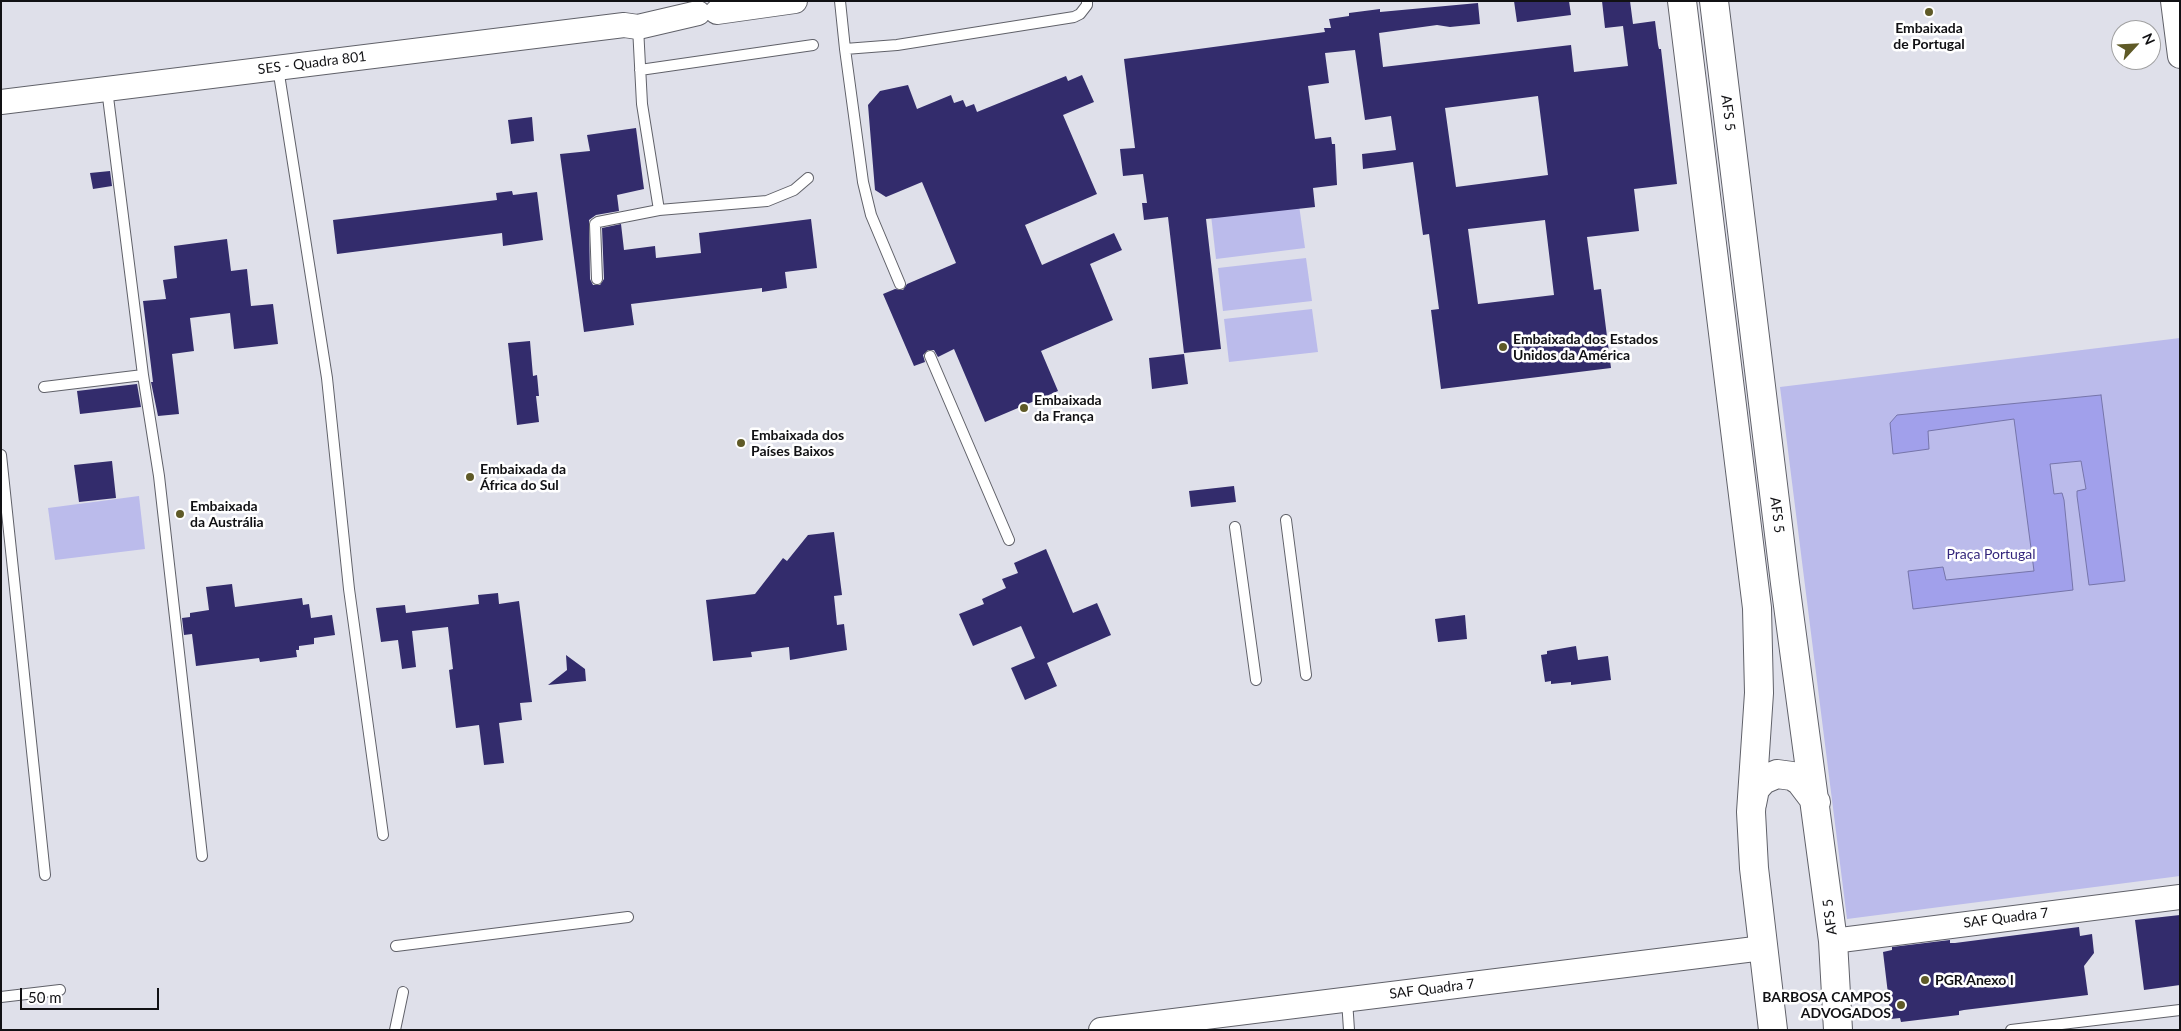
<!DOCTYPE html>
<html>
<head>
<meta charset="utf-8">
<style>
  body { margin:0 }
  #map { position:relative; width:2181px; height:1031px; overflow:hidden; background:#dfe0ea; font-family:Lato,sans-serif }
  canvas { display:block }
  .frame { position:absolute; inset:0; border:2px solid #111114; pointer-events:none }
  .north { position:absolute; left:2111px; top:20px; width:50px; height:50px; box-sizing:border-box; background:#fff; border:1px solid #a0a0a1; border-radius:50%; rotate:65deg; font-size:14px; font-weight:700; line-height:20px; text-align:center; color:#111114 }
  .north::after { content:''; display:block; margin:auto; width:18px; height:22px; background:#5f5a27; clip-path:polygon(50% 0,100% 100%,50% 72%,0 100%) }
  .scale { position:absolute; left:20px; top:988px; width:139px; height:22px; box-sizing:border-box; border:2px solid #111114; border-top:0; padding-left:6px; font-size:15px; line-height:18px; white-space:nowrap; color:#111114; -webkit-text-stroke:4px #fff; paint-order:stroke }
</style>
</head>
<body>
<div id="map">
<canvas width="2181" height="1031"></canvas>
<div class="frame"></div>
<div class="north">N</div>
<div class="scale">50 m</div>
</div>
<script>
const g = document.querySelector('canvas').getContext('2d');
g.lineJoin = 'round';
function fill(path, color) { g.fillStyle = color; g.fill(path, 'evenodd'); }
const poly = rows => new Path2D(rows.map(r => 'M' + r).join(''));
function stroke(path, color, width, dash) { g.strokeStyle = color; g.lineWidth = width; g.lineCap = dash ? 'butt' : 'round'; g.setLineDash(dash || []); g.stroke(path); }
function write(font, color, halo, rows, align = 'center') {
  g.font = font + ' Lato,sans-serif'; g.lineWidth = 5; g.setLineDash([]); g.textBaseline = 'middle'; g.strokeStyle = halo; g.fillStyle = color; for (const [text, x, y, turn = 0] of rows) {
    g.save(); g.translate(x, y); g.rotate((+turn || 0) * Math.PI / 180); g.textAlign = isNaN(turn) ? turn : align; if (halo) g.strokeText(text, 0, 0); g.fillText(text, 0, 0); g.restore();
  }
}
fill(poly([
  [1299,205,1305,248,1216,259,1211,215],
  [1306,258,1312,301,1223,311,1218,268],
  [1312,309,1318,352,1229,362,1224,319],
  [2180,338,2180,876,1847,919,1780,387],
  [139,496,145,549,55,560,48,508]
]), '#bbbbeb');
const water = poly([
  [2101,395,2125,581,2089,585,2077,496,2077,491,2086,489,2081,461,2050,464,2054,494,2062,493,2064,500,2073,590,1913,609,1908,571,1943,567,1946,580,2034,571,2014,419,1928,431,1929,449,1893,454,1890,423,1897,415,2101,395]
]);
fill(water, '#a1a0eb');
stroke(water, '#7675aa', 1);
fill(poly([
  [1514,1,1569,1,1571,15,1517,22],
  [1602,1,1630,1,1633,24,1655,21,1658,45,1659,49,1661,49,1677,184,1634,189,1639,231,1587,237,1594,290,1601,289,1611,368,1441,389,1431,310,1439,309,1429,234,1423,235,1413,162,1363,169,1362,154,1396,150,1391,116,1365,120,1355,50,1325,53,1329,83,1308,86,1315,139,1331,137,1332,144,1335,144,1337,185,1313,188,1315,207,1206,219,1221,349,1184,353,1168,217,1144,220,1142,203,1147,203,1143,174,1123,176,1120,149,1135,148,1124,59,1325,32,1324,28,1331,28,1329,19,1349,16,1349,13,1380,9,1380,12,1478,3,1480,24,1450,27,1437,25,1379,33,1383,67,1571,45,1574,72,1628,66,1623,26,1605,28],
  [1538,96,1548,175,1456,187,1445,108],
  [1545,220,1554,295,1478,304,1468,229],
  [1082,75,1094,102,1063,115,1097,194,1025,225,1042,265,1114,233,1122,250,1090,264,1113,320,1041,351,1058,391,985,422,954,349,938,357,934,350,928,350,923,355,925,362,914,366,883,294,895,289,903,290,907,284,956,263,922,182,886,197,875,190,868,105,880,91,908,85,917,109,951,95,954,103,963,100,966,107,974,104,977,112,1066,76,1068,81],
  [532,117,534,141,511,144,508,120],
  [636,128,644,189,617,195,619,211,596,215,589,220,590,279,593,285,600,285,604,279,602,228,621,224,624,250,655,246,656,258,701,253,699,233,811,219,817,268,785,272,787,288,762,292,762,288,631,304,634,325,584,332,560,154,590,151,587,135],
  [110,171,112,186,93,189,90,173],
  [512,191,513,195,537,192,543,240,503,246,502,233,337,254,333,220,497,200,496,193],
  [227,239,231,271,247,269,251,306,273,304,278,344,234,349,230,313,190,318,194,351,172,354,179,414,158,416,151,382,153,382,143,301,166,299,163,280,177,278,174,246],
  [530,341,533,376,537,375,539,396,536,396,539,422,517,425,508,343],
  [1184,354,1188,384,1152,389,1149,358],
  [137,384,141,407,80,414,77,391],
  [112,461,116,498,79,502,74,465],
  [1234,486,1236,502,1191,507,1189,491],
  [834,532,842,595,834,596,837,625,844,624,847,650,790,660,789,647,751,652,752,657,713,661,706,600,755,594,783,558,787,561,808,535],
  [1046,549,1073,613,1097,603,1111,635,1047,663,1057,686,1025,700,1011,668,1035,658,1021,626,973,646,959,614,984,604,982,599,1006,588,1002,579,1018,573,1014,563],
  [232,584,235,607,302,598,303,605,309,604,311,618,332,615,335,635,314,638,314,644,299,646,299,650,296,650,297,657,260,662,259,658,196,666,192,634,184,635,182,618,190,617,190,613,209,610,206,587],
  [498,593,499,604,519,601,532,702,520,703,522,720,499,723,504,763,484,765,479,725,456,728,449,670,453,669,448,627,412,631,416,667,402,669,398,640,381,642,376,608,405,605,406,613,479,604,478,595],
  [1465,615,1467,639,1438,642,1435,619],
  [1576,646,1578,660,1608,656,1611,680,1571,685,1571,682,1551,684,1551,681,1545,682,1541,655,1547,654,1547,651],
  [566,655,585,669,586,681,548,685,567,670],
  [2180,915,2180,985,2144,990,2135,920],
  [2079,927,2080,936,2092,934,2094,953,2084,966,2088,995,1964,1010,1959,1011,1959,1015,1901,1022,1900,1018,1891,1019,1883,952,1892,950,1892,947,1950,940,1950,943,1955,943]
]), '#332c6c');
const service = poly([
  [840,1,845,49,897,45,1074,17,1080,14,1087,5,1087,1],
  [638,27,642,104,659,210,767,201,794,190,808,178],
  [845,49,863,182,871,215,900,284],
  [278,68,327,378,349,589,383,835],
  [640,70,813,45],
  [597,279,595,224,598,222,659,210],
  [930,356,1009,540],
  [143,375,159,476,202,856],
  [44,387,143,375,107,89],
  [1,455,45,875],
  [1286,520,1306,675],
  [1235,527,1256,680],
  [396,946,628,917],
  [1,997,60,990],
  [1347,1000,1349,1030],
  [395,1030,403,992],
  [2011,1030,2180,1010]
]);
const tertiary = poly([
  [2173,1,2180,56],
  [717,12,795,1],
  [1,102,624,25,638,27,698,13],
  [1833,941,2180,897],
  [1101,1030,1763,948]
]);
const secondary = poly([
  [1682,1,1757,608,1759,693,1751,812,1754,868,1773,1030],
  [1714,1,1785,583,1833,941,1838,1030],
  [1752,804,1755,789,1763,780,1777,774,1792,776,1800,781,1816,802]
]);
stroke(service, '#606169', 12);
stroke(tertiary, '#606169', 26);
stroke(secondary, '#606169', 30);
stroke(service, '#fff', 10);
stroke(tertiary, '#fff', 24);
stroke(secondary, '#fff', 28);
for (const [x, y, r, color] of [
  [1929,12,5,"#5f5a27"],
  [1503,347,5,"#5f5a27"],
  [1024,408,5,"#5f5a27"],
  [741,443,5,"#5f5a27"],
  [470,477,5,"#5f5a27"],
  [180,514,5,"#5f5a27"],
  [1925,980,5,"#5f5a27"],
  [1901,1005,5,"#5f5a27"]
]) { const dot = new Path2D(); dot.arc(x, y, r, 0, 2 * Math.PI); g.fillStyle = color; g.fill(dot); stroke(dot, '#fff', 2); }
write('bold 14px', '#111114', '#fff', [
  ["Embaixada",1929,28,"center"],
  ["de Portugal",1929,44,"center"],
  ["Embaixada dos Estados",1513,339],
  ["Unidos da América",1513,355],
  ["Embaixada",1034,400],
  ["da França",1034,416],
  ["Embaixada dos",751,435],
  ["Países Baixos",751,451],
  ["Embaixada da",480,469],
  ["África do Sul",480,485],
  ["Embaixada",190,506],
  ["da Austrália",190,522],
  ["PGR Anexo I",1935,980],
  ["BARBOSA CAMPOS",1891,997,"right"],
  ["ADVOGADOS",1891,1013,"right"]
], 'left');
write('14px', '#111114', '#fff', [
  ["SES - Quadra 801",312,63,-7],
  ["AFS 5",1728,113,83],
  ["AFS 5",1777,515,83],
  ["AFS 5",1830,917,-97],
  ["SAF Quadra 7",2006,918,-7],
  ["SAF Quadra 7",1432,989,-7]
]);
write('14px', '#34267c', '#fff', [
  ["Praça Portugal",1991,554]
]);
</script>
</body>
</html>
